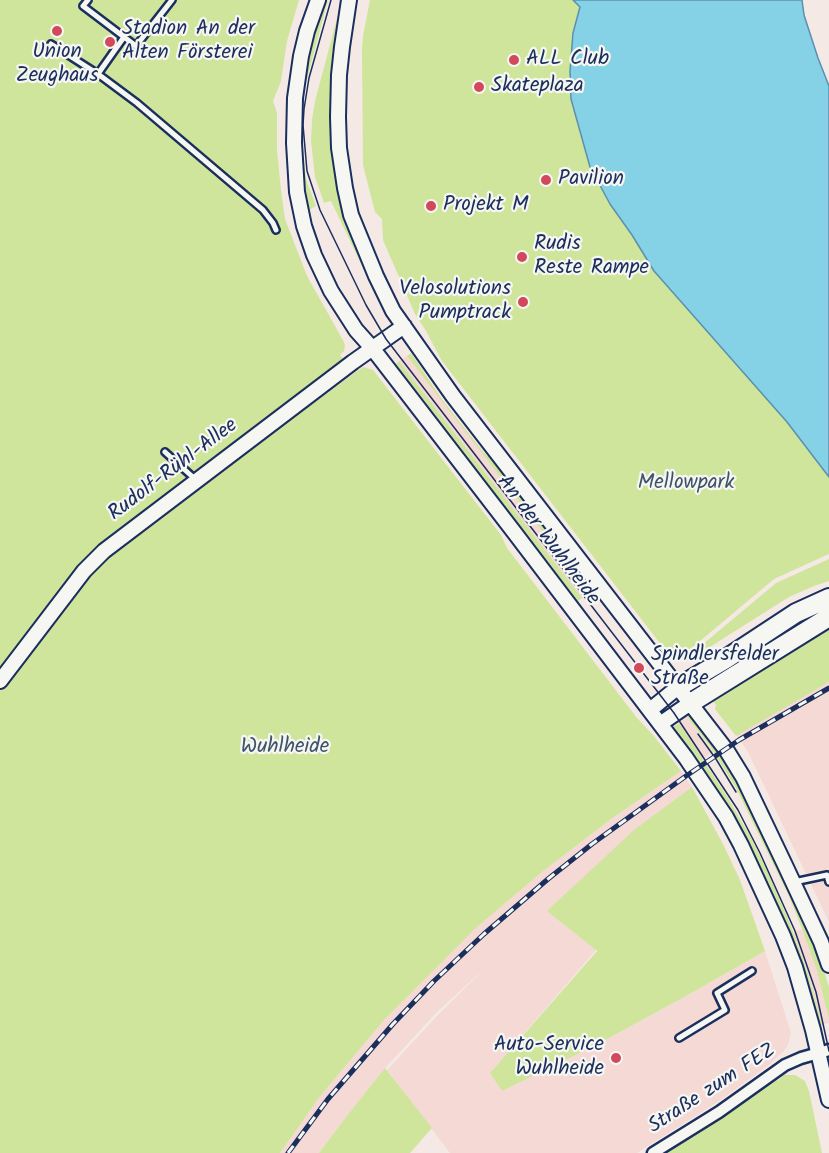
<!DOCTYPE html>
<html>
<head>
<meta charset="utf-8">
<style>
  body { margin:0 }
  canvas { display:block; background:#f5e9e5 }
</style>
</head>
<body>
<canvas width="829" height="1153"></canvas>
<script>
const g = document.querySelector('canvas').getContext('2d');
g.lineJoin = 'round';
function fill(path, color) { g.fillStyle = color; g.fill(path, 'evenodd'); }
const poly = rows => new Path2D(rows.map(r => 'M' + r).join(''));
function stroke(path, color, width, dash) { g.strokeStyle = color; g.lineWidth = width; g.lineCap = dash ? 'butt' : 'round'; g.setLineDash(dash || []); g.stroke(path); }
function write(font, color, halo, rows, align = 'center') {
  g.font = font + ' Kalam,sans-serif'; g.lineWidth = 4.5; g.setLineDash([]); g.textBaseline = 'middle'; g.strokeStyle = halo; g.fillStyle = color; for (const [text, x, y, turn = 0] of rows) {
    g.save(); g.translate(x, y); g.rotate((+turn || 0) * Math.PI / 180); g.textAlign = isNaN(turn) ? turn : align; if (halo) g.strokeText(text, 0, 0); g.fillText(text, 0, 0); g.restore();
  }
}
fill(poly([
  [407,356,589,592,582,598,399,361],
  [829,682,829,922,748,752,737,735],
  [687,717,713,752,702,759,679,723],
  [681,771,692,787,634,831,548,911,596,950,490,1073,502,1091,598,1044,686,996,765,951,791,1033,788,1045,783,1052,769,1065,722,1099,637,1153,450,1153,387,1070,439,1014,486,967,436,1013,385,1068,346,1117,319,1153,280,1153,321,1095,384,1020,477,927,542,872,611,819],
  [802,929,817,971,829,1019,829,1023,822,1025,808,974,793,932]
]), '#f4d9d5');
fill(poly([
  [0,0,299,0,287,41,281,81,273,101,277,113,277,150,281,190,285,219,307,276,344,342,345,346,344,351,340,355,343,359,338,364,111,538,0,673],
  [322,0,328,0,304,90,301,117,303,155,306,179,316,206,307,211,300,157,301,90,305,57],
  [342,0,336,27,332,63,332,148,338,189,348,226,372,284,371,285,331,201,324,203,315,177,311,141,312,120,315,101],
  [370,0,573,0,580,7,573,33,579,130,590,167,610,204,632,235,654,271,787,422,829,477,829,554,774,579,681,657,666,651,442,361,426,331,415,314,383,240,382,219,375,212,363,165,362,50,363,36],
  [411,353,441,398,484,453,497,464,593,589,589,592,407,356],
  [399,361,582,598,578,601,396,364],
  [363,367,373,370,501,535,507,548,637,718,653,735,681,771,611,819,542,872,477,927,384,1020,321,1095,280,1153,0,1153,0,691,87,577,106,556,199,486],
  [829,559,829,581,814,586,789,597,686,662,684,660,776,583],
  [829,628,829,682,736,736,715,709,716,705,711,699],
  [690,716,713,746,741,789,816,945,829,987,829,1019,817,971,802,929,789,896,736,788,709,745,687,717],
  [679,723,728,798,749,834,766,868,789,921,808,974,822,1025,817,1026,793,949,774,900,747,843,675,734,673,727],
  [692,787,723,844,740,880,765,951,686,996,598,1044,502,1091,490,1073,598,950,596,950,547,911,634,830],
  [385,1068,432,1128,410,1153,319,1153,346,1117],
  [784,1075,795,1075,805,1081,809,1091,822,1153,663,1153,729,1111,775,1077,777,1081]
]), '#cfe59b');
const water = poly([
  [573,0,802,0,804,15,818,58,829,86,829,477,787,422,654,271,632,235,610,204,590,167,571,99,570,71,573,33,580,7,573,0]
]);
fill(water, '#85d1e5');
stroke(water, '#5b90af', 1.5);
const lane = poly([
  [88,0,83,6,124,37],
  [51,44,98,74,137,103,263,210,273,223,276,230],
  [100,71,124,37,136,46,172,0],
  [165,452,195,479],
  [794,882,827,875,829,882],
  [679,1038,725,1010,717,993,752,971]
]);
const street = poly([
  [653,1153,719,1112,785,1065,801,1058,829,1050]
]);
const secondary = poly([
  [318,0,307,31,301,56,295,98,294,143,297,192,304,226,314,255,331,291,356,330,373,349,514,532,686,758,726,817,741,845,783,936,795,967,813,1030,829,1100],
  [349,0,342,47,339,75,338,117,339,148,345,188,351,215,376,276,393,311,453,396,727,751,743,777,784,863,821,942,829,965],
  [0,681,84,571,104,551,353,362,404,326],
  [650,710,677,688],
  [660,724,689,704]
]);
const highway = poly([
  [677,688,726,659,796,613,829,598],
  [689,704,829,617]
]);
stroke(lane, '#1b2f5e', 10);
stroke(street, '#1b2f5e', 15);
stroke(secondary, '#1b2f5e', 18);
stroke(highway, '#1b2f5e', 22);
stroke(lane, '#f6f6f2', 5);
stroke(street, '#f6f6f2', 10);
stroke(secondary, '#f6f6f2', 14);
stroke(highway, '#f6f6f2', 18);
stroke(poly([
  [331,0,309,78,304,109,303,125,307,171,320,210,366,305,386,339,674,713,738,810,760,853,795,931,816,992,829,1051],
  [698,734,716,759,736,792]
]), '#1b2f5e', 1.5);
const rail = poly([
  [288,1153,328,1099,393,1024,434,981,484,934,548,879,592,844,686,776,739,740,829,688]
]);
stroke(rail, '#1b2f5e', 5);
stroke(rail, '#f6f6f2', 3, [9]);
for (const [x, y, r, color] of [
  [57,31,6,"#d1495b"],
  [110,42,6,"#d1495b"],
  [514,60,6,"#d1495b"],
  [479,87,6,"#d1495b"],
  [546,180,6,"#d1495b"],
  [431,206,6,"#d1495b"],
  [522,257,6,"#d1495b"],
  [523,302,6,"#d1495b"],
  [639,668,6,"#d1495b"],
  [616,1058,6,"#d1495b"]
]) { const dot = new Path2D(); dot.arc(x, y, r, 0, 2 * Math.PI); g.fillStyle = color; g.fill(dot); stroke(dot, '#f6f6f2', 2); }
write('21px', '#1b2f5e', '#f6f6f2', [
  ["Stadion An der",122,30],
  ["Alten Försterei",122,54],
  ["Union",57,53,"center"],
  ["Zeughaus",57,77,"center"],
  ["ALL Club",526,60],
  ["Skateplaza",491,87],
  ["Pavilion",558,180],
  ["Projekt M",443,206],
  ["Rudis",534,245],
  ["Reste Rampe",534,269],
  ["Velosolutions",511,290,"right"],
  ["Pumptrack",511,314,"right"],
  ["Spindlersfelder",651,656],
  ["Straße",651,680],
  ["Auto-Service",604,1046,"right"],
  ["Wuhlheide",604,1070,"right"]
], 'left');
write('21px', '#1b2f5e', '#f6f6f2', [
  ["Rudolf-Rühl-Allee",174,471,-37],
  ["An der Wuhlheide",547,541,53],
  ["Straße zum FEZ",713,1090,-33]
]);
write('21px', '#3f536a', '#f6f6f2', [
  ["Mellowpark",686,484],
  ["Wuhlheide",285,748]
]);
</script>
</body>
</html>
